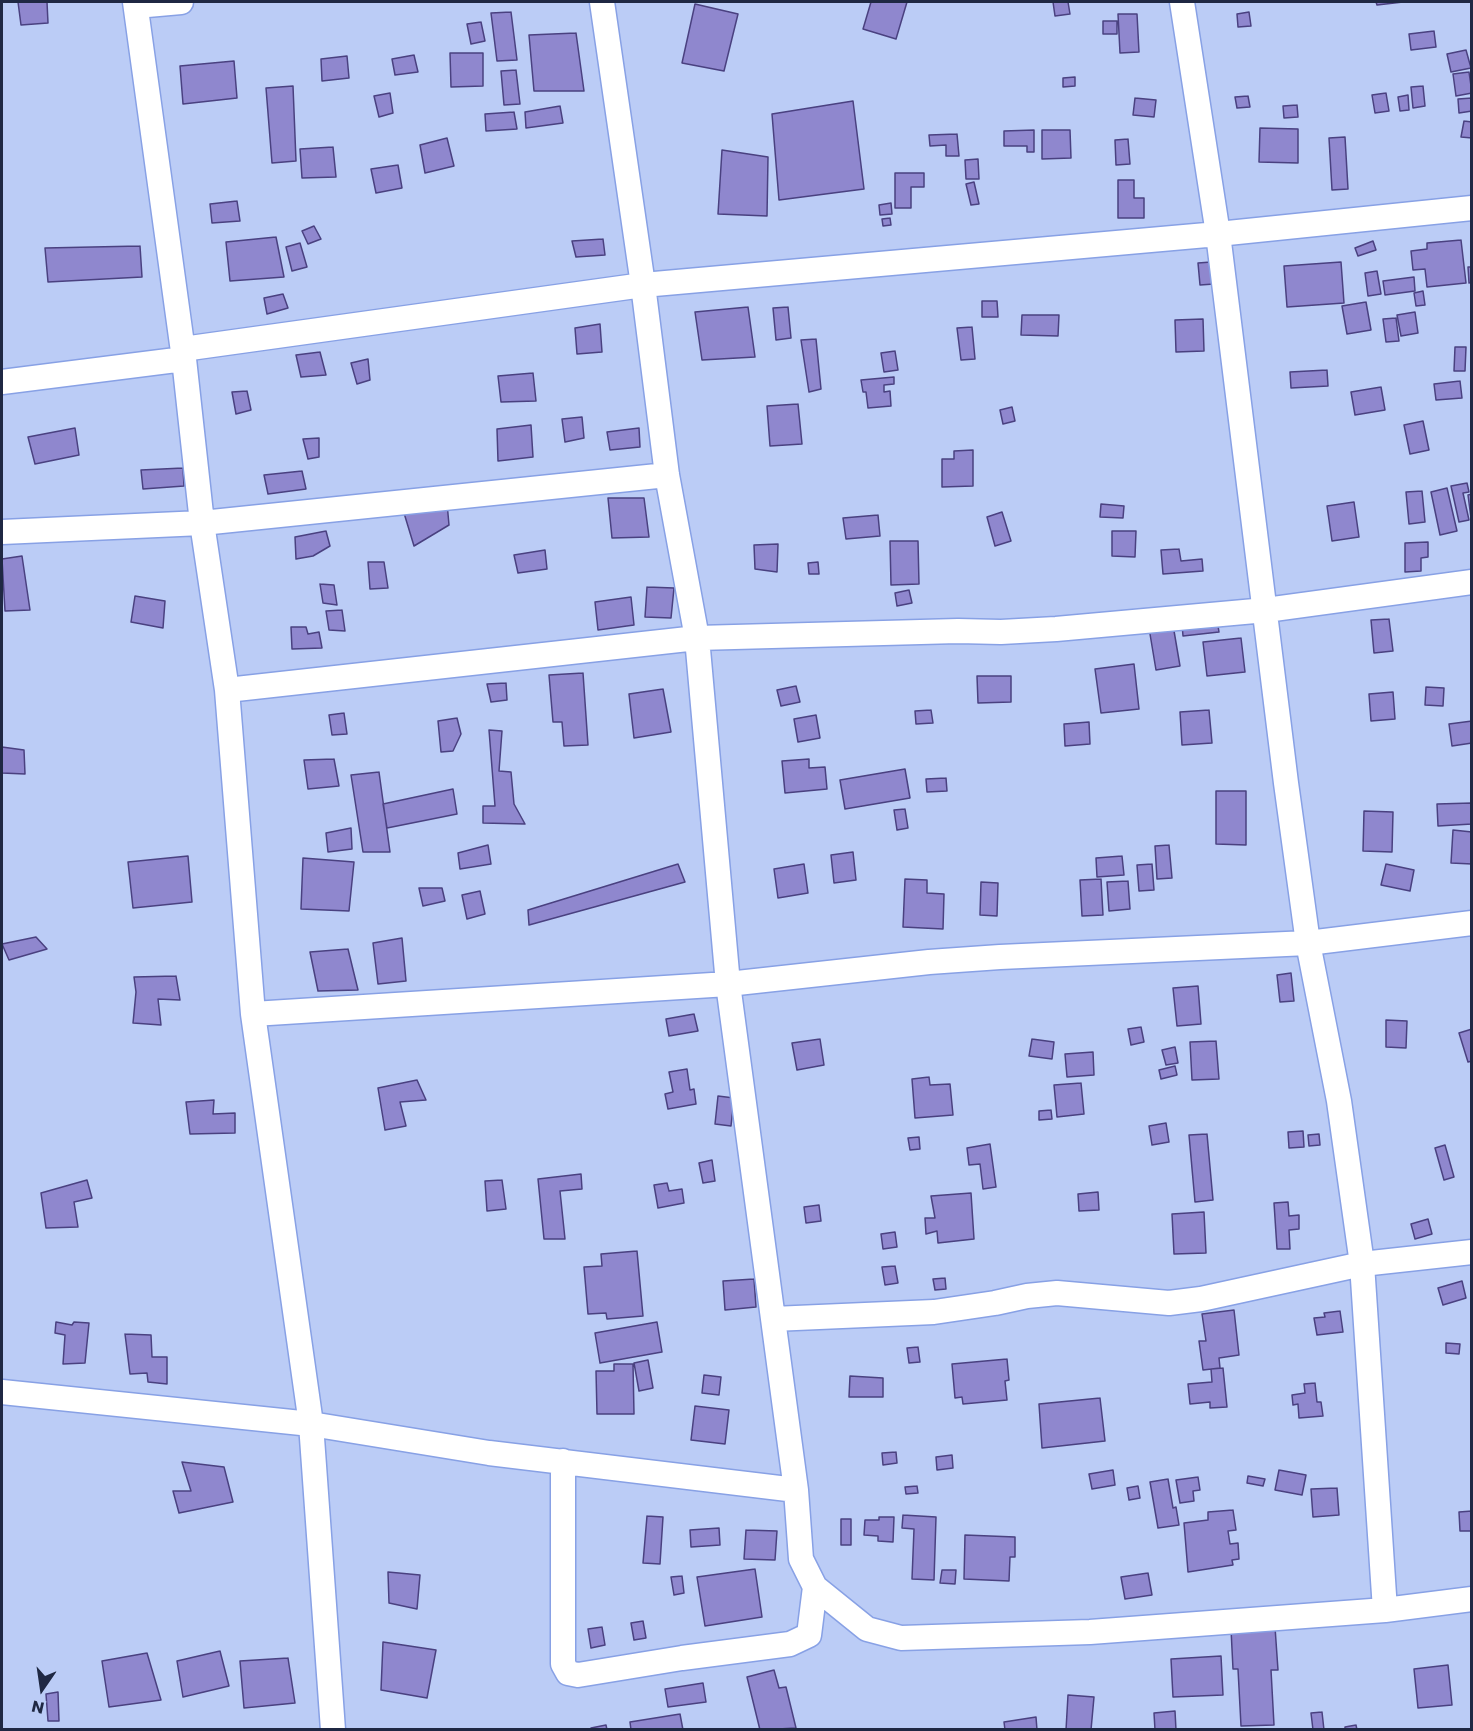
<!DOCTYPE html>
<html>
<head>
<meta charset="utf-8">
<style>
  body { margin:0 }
  #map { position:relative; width:1473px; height:1731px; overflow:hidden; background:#bbccf6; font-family:Poppins,sans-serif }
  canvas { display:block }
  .frame { position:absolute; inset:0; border:3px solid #1f2843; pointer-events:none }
  .north { position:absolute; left:12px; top:1659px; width:60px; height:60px; -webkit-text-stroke:4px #bbccf6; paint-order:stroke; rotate:193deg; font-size:16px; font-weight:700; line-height:24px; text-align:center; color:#1f2843 }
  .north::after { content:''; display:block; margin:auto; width:21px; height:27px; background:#1f2843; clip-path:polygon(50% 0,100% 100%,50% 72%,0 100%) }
</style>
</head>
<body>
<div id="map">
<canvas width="1473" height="1731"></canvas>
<div class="frame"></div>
<div class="north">N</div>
</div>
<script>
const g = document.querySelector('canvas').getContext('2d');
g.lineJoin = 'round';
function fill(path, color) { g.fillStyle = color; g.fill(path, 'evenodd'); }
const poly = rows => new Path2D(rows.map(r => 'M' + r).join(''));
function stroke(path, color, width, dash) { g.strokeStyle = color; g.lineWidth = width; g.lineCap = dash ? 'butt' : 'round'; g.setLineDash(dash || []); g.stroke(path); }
const building = poly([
  [18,2,47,2,48,23,21,25,18,2],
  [871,2,907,2,896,39,863,29,871,2],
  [1053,2,1068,2,1070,14,1055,16,1053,2],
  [1376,2,1403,2,1377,5,1376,2],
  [695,4,738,14,724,71,682,63,695,4],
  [511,12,517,60,497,61,491,13,511,12],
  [1249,12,1251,26,1238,27,1237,14,1249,12],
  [1118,14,1137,14,1139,52,1120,53,1118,14],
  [1103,21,1117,21,1117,34,1103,34,1103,21],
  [481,22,485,41,471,44,467,24,481,22],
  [1434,31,1436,47,1411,50,1409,34,1434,31],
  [576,33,584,91,534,91,529,35,576,33],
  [1466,50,1471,68,1451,72,1447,54,1466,50],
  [450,53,483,53,483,86,451,87,450,53],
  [414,55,418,72,395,75,392,59,414,55],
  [347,56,349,78,322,81,321,59,347,56],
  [234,61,237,98,183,104,180,66,234,61],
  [516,70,520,104,504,105,501,71,516,70],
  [1469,72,1472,93,1456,96,1453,74,1469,72],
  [1075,77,1075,86,1063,87,1063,78,1075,77],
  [293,86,296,161,272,163,266,88,293,86],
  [1423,86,1425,106,1413,108,1411,87,1423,86],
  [390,93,393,113,379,117,374,96,390,93],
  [1386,93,1389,111,1375,113,1372,95,1386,93],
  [1408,95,1409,110,1400,111,1398,97,1408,95],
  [1248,96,1250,107,1237,108,1235,97,1248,96],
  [1135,98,1156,100,1154,117,1133,115,1135,98],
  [1472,98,1472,111,1459,113,1458,99,1472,98],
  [853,101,864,189,779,200,772,114,853,101],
  [1297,105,1298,117,1284,118,1283,106,1297,105],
  [560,106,563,123,526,128,525,112,560,106],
  [514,112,517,129,486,131,485,114,514,112],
  [1464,121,1472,122,1472,138,1461,137,1464,121],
  [1260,128,1298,129,1298,163,1259,162,1260,128],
  [1034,130,1034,152,1027,152,1027,146,1004,146,1004,131,1034,130],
  [1042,130,1070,130,1071,158,1042,159,1042,130],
  [957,134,959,156,946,156,946,145,930,146,929,135,957,134],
  [1345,137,1348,189,1332,190,1329,138,1345,137],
  [447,138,454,166,425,173,420,145,447,138],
  [1128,139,1130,164,1116,165,1115,140,1128,139],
  [333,147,336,177,302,178,300,149,333,147],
  [722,150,768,157,767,216,718,214,722,150],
  [978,159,979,179,966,179,965,160,978,159],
  [398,165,402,188,376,193,371,169,398,165],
  [895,173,924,173,924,187,911,187,911,208,895,208,895,173],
  [1118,180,1134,180,1134,198,1144,198,1144,218,1118,218,1118,180],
  [974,182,979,204,971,205,966,184,974,182],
  [237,201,240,221,212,223,210,204,237,201],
  [891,203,892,214,880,215,879,205,891,203],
  [890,218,891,225,883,226,882,219,890,218],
  [314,226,321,239,308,244,302,231,314,226],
  [276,237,284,277,230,281,226,242,276,237],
  [603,239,605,255,576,257,572,241,603,239],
  [1461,240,1466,283,1427,287,1425,269,1413,270,1411,251,1427,249,1427,243,1461,240],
  [1373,241,1376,250,1358,256,1355,248,1373,241],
  [300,243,307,267,292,271,286,247,300,243],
  [140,246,142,277,48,282,45,248,140,246],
  [1211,262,1214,284,1200,285,1198,263,1211,262],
  [1341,262,1344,303,1287,307,1284,266,1341,262],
  [1468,267,1472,267,1472,282,1469,283,1468,267],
  [1377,271,1381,294,1368,296,1365,273,1377,271],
  [1414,277,1415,291,1385,295,1383,281,1414,277],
  [1423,291,1425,305,1416,306,1414,293,1423,291],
  [283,294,288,308,267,314,264,298,283,294],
  [982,301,997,301,998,317,982,317,982,301],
  [1366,302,1371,330,1347,334,1342,306,1366,302],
  [748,307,755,357,702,360,695,312,748,307],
  [788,307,791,338,776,340,773,308,788,307],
  [1415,312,1418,333,1401,336,1397,315,1415,312],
  [1022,315,1059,315,1058,336,1021,335,1022,315],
  [1396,318,1399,341,1386,342,1383,319,1396,318],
  [1203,319,1204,351,1176,352,1175,320,1203,319],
  [600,324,602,352,577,354,575,328,600,324],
  [972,327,975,359,961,360,957,328,972,327],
  [816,339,821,389,809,392,801,340,816,339],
  [1455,347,1466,347,1465,371,1454,371,1455,347],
  [895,351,898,370,884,372,881,353,895,351],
  [320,352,326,375,301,377,296,355,320,352],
  [368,359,370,380,357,384,351,363,368,359],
  [1327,370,1328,386,1291,388,1290,372,1327,370],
  [533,373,536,401,501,402,498,376,533,373],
  [894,377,894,384,884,385,884,392,890,391,891,406,868,408,866,392,863,392,861,380,894,377],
  [1460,381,1462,398,1436,400,1434,384,1460,381],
  [1381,387,1385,410,1355,415,1351,392,1381,387],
  [247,391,251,410,236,414,232,392,247,391],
  [798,404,802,444,770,446,767,406,798,404],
  [1012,407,1015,421,1003,424,1000,410,1012,407],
  [582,417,584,438,565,442,562,419,582,417],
  [1423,421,1429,450,1410,454,1404,425,1423,421],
  [531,425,533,457,498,461,497,429,531,425],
  [75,428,79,455,35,464,28,437,75,428],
  [639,428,640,447,610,450,607,432,639,428],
  [319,438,319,457,308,459,303,439,319,438],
  [973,450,973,486,942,487,942,459,954,459,954,451,973,450],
  [183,468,184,486,143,489,141,470,183,468],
  [302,471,306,489,268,494,264,475,302,471],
  [1467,483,1469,492,1463,493,1469,520,1459,522,1451,486,1467,483],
  [1447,488,1457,531,1440,535,1431,492,1447,488],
  [1422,491,1425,522,1409,524,1406,492,1422,491],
  [1472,494,1472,526,1468,495,1472,494],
  [608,498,644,498,649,537,612,538,608,498],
  [1354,502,1359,537,1332,541,1327,506,1354,502],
  [447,503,449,525,414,546,404,513,447,503],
  [1101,504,1124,506,1123,518,1100,517,1101,504],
  [1002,512,1011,541,995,546,987,517,1002,512],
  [878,515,880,536,846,539,843,518,878,515],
  [326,531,330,546,313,556,296,559,295,537,326,531],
  [1112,531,1136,531,1135,557,1112,556,1112,531],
  [890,541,918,541,919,584,891,585,890,541],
  [1428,542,1428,557,1421,558,1421,571,1405,572,1405,543,1428,542],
  [778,544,777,572,755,569,754,545,778,544],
  [1179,549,1181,561,1202,559,1203,571,1163,574,1161,550,1179,549],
  [545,550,547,569,518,573,514,555,545,550],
  [22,556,30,610,5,611,2,559,22,556],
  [368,562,384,562,388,588,370,589,368,562],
  [818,562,819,574,809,574,808,563,818,562],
  [320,584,334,585,337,605,323,603,320,584],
  [647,587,674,588,671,618,645,617,647,587],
  [909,590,912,603,897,606,895,593,909,590],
  [135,596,165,601,163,628,131,622,135,596],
  [631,597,634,625,598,630,595,602,631,597],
  [342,610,345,631,329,630,326,611,342,610],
  [1389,619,1393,651,1374,653,1371,620,1389,619],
  [1217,620,1219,632,1183,636,1182,624,1217,620],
  [1173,625,1180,666,1156,670,1149,628,1173,625],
  [291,627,306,627,308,634,319,632,322,648,292,649,291,627],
  [1241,638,1245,672,1207,676,1203,642,1241,638],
  [1134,664,1139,709,1101,713,1095,669,1134,664],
  [583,673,588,745,564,746,562,722,553,722,549,675,583,673],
  [977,676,1011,676,1011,702,978,703,977,676],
  [506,683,507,700,491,702,487,684,506,683],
  [796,686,800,702,781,706,777,690,796,686],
  [1426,687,1444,688,1443,706,1425,705,1426,687],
  [663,689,671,732,634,738,629,694,663,689],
  [1393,692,1395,719,1371,721,1369,694,1393,692],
  [931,710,933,723,916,724,915,711,931,710],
  [1209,710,1212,743,1182,745,1180,712,1209,710],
  [344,713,347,734,332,735,329,715,344,713],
  [816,715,820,738,798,742,794,719,816,715],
  [457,718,461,734,453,751,441,752,438,721,457,718],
  [1472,721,1472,743,1452,746,1449,724,1472,721],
  [1089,722,1090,744,1065,746,1064,724,1089,722],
  [489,730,502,731,499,771,511,772,514,804,525,824,483,823,483,806,495,806,489,730],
  [2,747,24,750,25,774,2,773,2,747],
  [334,759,339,786,308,789,304,760,334,759],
  [809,759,809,768,825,767,827,789,785,793,782,761,809,759],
  [905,769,910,798,845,809,840,780,905,769],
  [379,772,390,852,363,852,351,775,379,772],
  [946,778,947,791,927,792,926,779,946,778],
  [453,789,457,814,387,828,383,804,453,789],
  [1216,791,1246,791,1246,845,1216,844,1216,791],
  [1472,803,1472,824,1438,826,1437,804,1472,803],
  [905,809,908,828,897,830,894,810,905,809],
  [1364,811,1393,812,1392,852,1363,851,1364,811],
  [351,828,352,849,328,852,326,833,351,828],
  [1453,830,1472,832,1472,864,1451,863,1453,830],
  [488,845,491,864,460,869,458,853,488,845],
  [1169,845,1172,878,1157,879,1155,846,1169,845],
  [853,852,856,880,834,883,831,855,853,852],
  [188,856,192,902,133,908,128,862,188,856],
  [1122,856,1124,875,1097,877,1096,858,1122,856],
  [303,858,354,862,349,911,301,909,303,858],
  [678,864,685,882,529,925,528,910,678,864],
  [804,864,808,893,778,898,774,869,804,864],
  [1152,864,1154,890,1139,891,1137,865,1152,864],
  [1386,864,1414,870,1410,891,1381,885,1386,864],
  [905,879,927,880,927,893,944,894,943,929,903,927,905,879],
  [1101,879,1103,915,1082,916,1080,880,1101,879],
  [1128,881,1130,909,1109,911,1107,882,1128,881],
  [981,882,998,883,997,916,980,915,981,882],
  [419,888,442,888,445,901,423,906,419,888],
  [480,891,485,914,467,919,462,895,480,891],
  [36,937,47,949,9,960,2,944,36,937],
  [402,938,406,981,378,984,373,943,402,938],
  [348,949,358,990,318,991,310,952,348,949],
  [1291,973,1294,1001,1280,1002,1277,975,1291,973],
  [176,976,180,1000,158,999,161,1025,133,1023,136,992,134,977,176,976],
  [1198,986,1201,1024,1177,1026,1173,988,1198,986],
  [694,1014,698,1031,669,1036,666,1019,694,1014],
  [1386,1020,1407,1021,1406,1048,1386,1047,1386,1020],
  [1141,1027,1144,1042,1131,1045,1128,1029,1141,1027],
  [1472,1029,1472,1061,1468,1062,1459,1033,1472,1029],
  [820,1039,824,1065,797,1070,792,1043,820,1039],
  [1032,1039,1054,1042,1052,1059,1029,1056,1032,1039],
  [1216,1041,1219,1079,1192,1080,1190,1042,1216,1041],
  [1175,1047,1178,1063,1166,1065,1162,1050,1175,1047],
  [1093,1052,1094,1075,1067,1077,1065,1054,1093,1052],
  [1175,1066,1177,1075,1161,1079,1159,1070,1175,1066],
  [687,1069,690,1090,694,1089,696,1104,668,1109,665,1094,673,1092,669,1072,687,1069],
  [929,1077,930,1085,950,1084,953,1115,915,1118,912,1079,929,1077],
  [417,1080,426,1100,400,1102,406,1126,385,1130,378,1088,417,1080],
  [1081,1083,1084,1114,1057,1117,1054,1085,1081,1083],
  [718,1096,734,1098,731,1126,715,1124,718,1096],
  [214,1100,213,1114,235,1113,235,1133,190,1134,186,1102,214,1100],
  [1051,1110,1052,1119,1039,1120,1039,1111,1051,1110],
  [1166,1123,1169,1142,1152,1145,1149,1126,1166,1123],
  [1303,1131,1304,1147,1289,1148,1288,1132,1303,1131],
  [1207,1134,1213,1200,1195,1202,1189,1135,1207,1134],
  [1319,1134,1320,1145,1309,1146,1308,1135,1319,1134],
  [919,1137,920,1149,910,1150,908,1138,919,1137],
  [990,1144,996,1187,983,1189,980,1164,969,1165,967,1148,990,1144],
  [1445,1145,1454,1177,1444,1180,1435,1148,1445,1145],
  [712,1160,715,1181,703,1183,699,1163,712,1160],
  [581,1174,582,1189,560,1191,565,1239,544,1239,538,1179,581,1174],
  [87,1180,92,1198,74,1202,78,1227,46,1228,41,1193,87,1180],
  [502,1180,506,1209,487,1211,485,1181,502,1180],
  [667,1183,669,1191,682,1189,684,1203,658,1208,654,1185,667,1183],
  [1098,1192,1099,1210,1079,1211,1078,1194,1098,1192],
  [971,1193,974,1239,938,1243,937,1231,926,1234,925,1218,935,1218,931,1196,971,1193],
  [1288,1202,1289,1216,1299,1215,1299,1229,1289,1230,1290,1249,1277,1249,1274,1203,1288,1202],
  [819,1205,821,1221,806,1223,804,1207,819,1205],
  [1204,1212,1206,1253,1174,1254,1172,1214,1204,1212],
  [1428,1219,1432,1234,1415,1239,1411,1224,1428,1219],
  [895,1232,897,1247,883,1249,881,1234,895,1232],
  [637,1251,643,1316,607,1319,606,1313,588,1314,584,1267,602,1266,601,1254,637,1251],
  [895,1266,898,1283,885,1285,882,1267,895,1266],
  [945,1278,946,1289,935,1290,933,1279,945,1278],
  [754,1279,756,1307,725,1310,723,1281,754,1279],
  [1462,1281,1466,1298,1443,1305,1438,1288,1462,1281],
  [1234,1310,1239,1355,1219,1358,1220,1368,1203,1370,1199,1341,1206,1341,1202,1314,1234,1310],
  [1340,1311,1343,1332,1317,1335,1314,1318,1325,1317,1324,1313,1340,1311],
  [56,1322,72,1325,74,1322,89,1323,85,1363,63,1364,65,1335,55,1333,56,1322],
  [657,1322,662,1352,600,1363,595,1333,657,1322],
  [125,1334,151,1335,152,1357,167,1357,167,1384,148,1382,147,1373,130,1374,125,1334],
  [1446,1343,1460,1344,1459,1354,1446,1353,1446,1343],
  [918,1347,920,1362,909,1363,907,1348,918,1347],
  [1007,1359,1009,1380,1005,1381,1007,1400,963,1404,962,1397,955,1398,952,1364,1007,1359],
  [648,1360,653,1388,639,1391,634,1363,648,1360],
  [614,1364,633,1364,634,1414,597,1414,596,1371,614,1371,614,1364],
  [1223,1368,1227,1407,1210,1408,1210,1402,1190,1404,1188,1384,1212,1382,1211,1369,1223,1368],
  [704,1375,721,1377,719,1395,702,1393,704,1375],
  [850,1376,883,1378,883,1397,849,1397,850,1376],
  [1315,1383,1317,1402,1321,1402,1323,1416,1299,1418,1298,1404,1293,1405,1292,1395,1305,1393,1304,1384,1315,1383],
  [1100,1398,1105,1441,1042,1448,1039,1404,1100,1398],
  [695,1406,729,1410,725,1444,691,1440,695,1406],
  [896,1452,897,1463,883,1465,882,1453,896,1452],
  [952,1455,953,1468,937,1470,936,1457,952,1455],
  [182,1462,224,1467,233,1502,179,1513,173,1491,191,1491,182,1462],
  [1113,1470,1115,1485,1092,1489,1089,1474,1113,1470],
  [1279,1470,1306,1475,1302,1495,1275,1490,1279,1470],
  [1248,1476,1265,1479,1263,1486,1247,1483,1248,1476],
  [1198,1477,1200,1490,1193,1491,1194,1501,1180,1503,1176,1480,1198,1477],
  [1168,1479,1173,1508,1176,1507,1179,1525,1158,1528,1150,1482,1168,1479],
  [917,1486,918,1493,906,1494,905,1487,917,1486],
  [1138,1486,1140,1498,1129,1500,1127,1488,1138,1486],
  [1337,1488,1339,1515,1313,1517,1311,1489,1337,1488],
  [1233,1510,1236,1530,1228,1531,1230,1544,1238,1543,1239,1559,1232,1560,1233,1565,1188,1572,1184,1523,1208,1520,1208,1512,1233,1510],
  [1472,1511,1472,1531,1460,1531,1459,1512,1472,1511],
  [903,1515,936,1517,934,1580,912,1579,914,1529,902,1528,903,1515],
  [647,1516,663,1517,660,1564,643,1563,647,1516],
  [879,1517,894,1517,893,1542,878,1541,878,1536,864,1535,865,1520,879,1520,879,1517],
  [841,1519,851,1519,851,1545,841,1545,841,1519],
  [719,1528,720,1545,691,1547,690,1530,719,1528],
  [746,1530,777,1531,775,1560,744,1559,746,1530],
  [965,1535,1015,1537,1015,1557,1010,1557,1009,1581,964,1579,965,1535],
  [755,1569,762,1617,705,1626,697,1577,755,1569],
  [942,1570,956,1570,955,1584,940,1583,942,1570],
  [388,1572,420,1575,417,1609,389,1603,388,1572],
  [1148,1573,1152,1595,1125,1599,1121,1577,1148,1573],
  [682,1576,684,1593,674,1595,671,1577,682,1576],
  [643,1621,646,1638,634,1640,631,1623,643,1621],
  [602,1627,605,1645,591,1648,588,1629,602,1627],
  [1275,1627,1278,1670,1271,1670,1274,1725,1241,1726,1238,1669,1233,1669,1231,1629,1275,1627],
  [383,1642,436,1650,427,1698,381,1690,383,1642],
  [220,1651,229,1686,183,1697,177,1661,220,1651],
  [147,1653,161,1700,109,1707,102,1661,147,1653],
  [1221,1656,1223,1695,1173,1697,1171,1659,1221,1656],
  [288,1658,295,1703,244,1708,240,1661,288,1658],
  [1448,1665,1452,1705,1418,1708,1414,1669,1448,1665],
  [774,1670,779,1688,786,1687,796,1728,760,1730,747,1677,774,1670],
  [703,1683,706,1702,668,1707,665,1689,703,1683],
  [58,1692,59,1721,48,1721,46,1694,58,1692],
  [1068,1695,1094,1697,1091,1730,1066,1730,1068,1695],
  [1175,1711,1176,1730,1155,1730,1154,1713,1175,1711],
  [1322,1712,1324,1730,1313,1730,1311,1713,1322,1712],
  [680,1714,683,1730,631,1730,630,1722,680,1714],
  [1036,1717,1037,1730,1005,1730,1004,1722,1036,1717],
  [606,1725,607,1730,591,1730,591,1728,606,1725],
  [1356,1725,1357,1730,1345,1730,1345,1727,1356,1725]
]);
fill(building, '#8f87ce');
stroke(building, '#4a4180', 1.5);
const minor = poly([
  [135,2,184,359,202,523,227,690,253,1014,311,1424,333,1730],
  [602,2,643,285,667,475,697,638,728,984,796,1490,801,1559,815,1587,867,1629,901,1638,1090,1632,1385,1610,1472,1599],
  [1182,2,1218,234,1286,783,1308,943,1339,1101,1362,1264,1385,1610],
  [136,6,181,2],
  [183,349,643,285,1218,234,1472,208],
  [2,382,184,359],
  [2,532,202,523,667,475],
  [227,690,697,638,958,631,1001,632,1056,629,1266,610,1472,582],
  [253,1014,728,984,929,962,1000,957,1308,943,1472,923],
  [773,1319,934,1312,995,1303,1027,1296,1057,1293,1169,1303,1201,1299,1362,1264,1472,1252],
  [2,1392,311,1424,489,1453,796,1490],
  [563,1461,563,1664,568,1673,578,1675,682,1658,790,1644,809,1635,815,1587]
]);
stroke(minor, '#88a1e5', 27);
stroke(minor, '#fff', 24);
</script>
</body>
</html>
